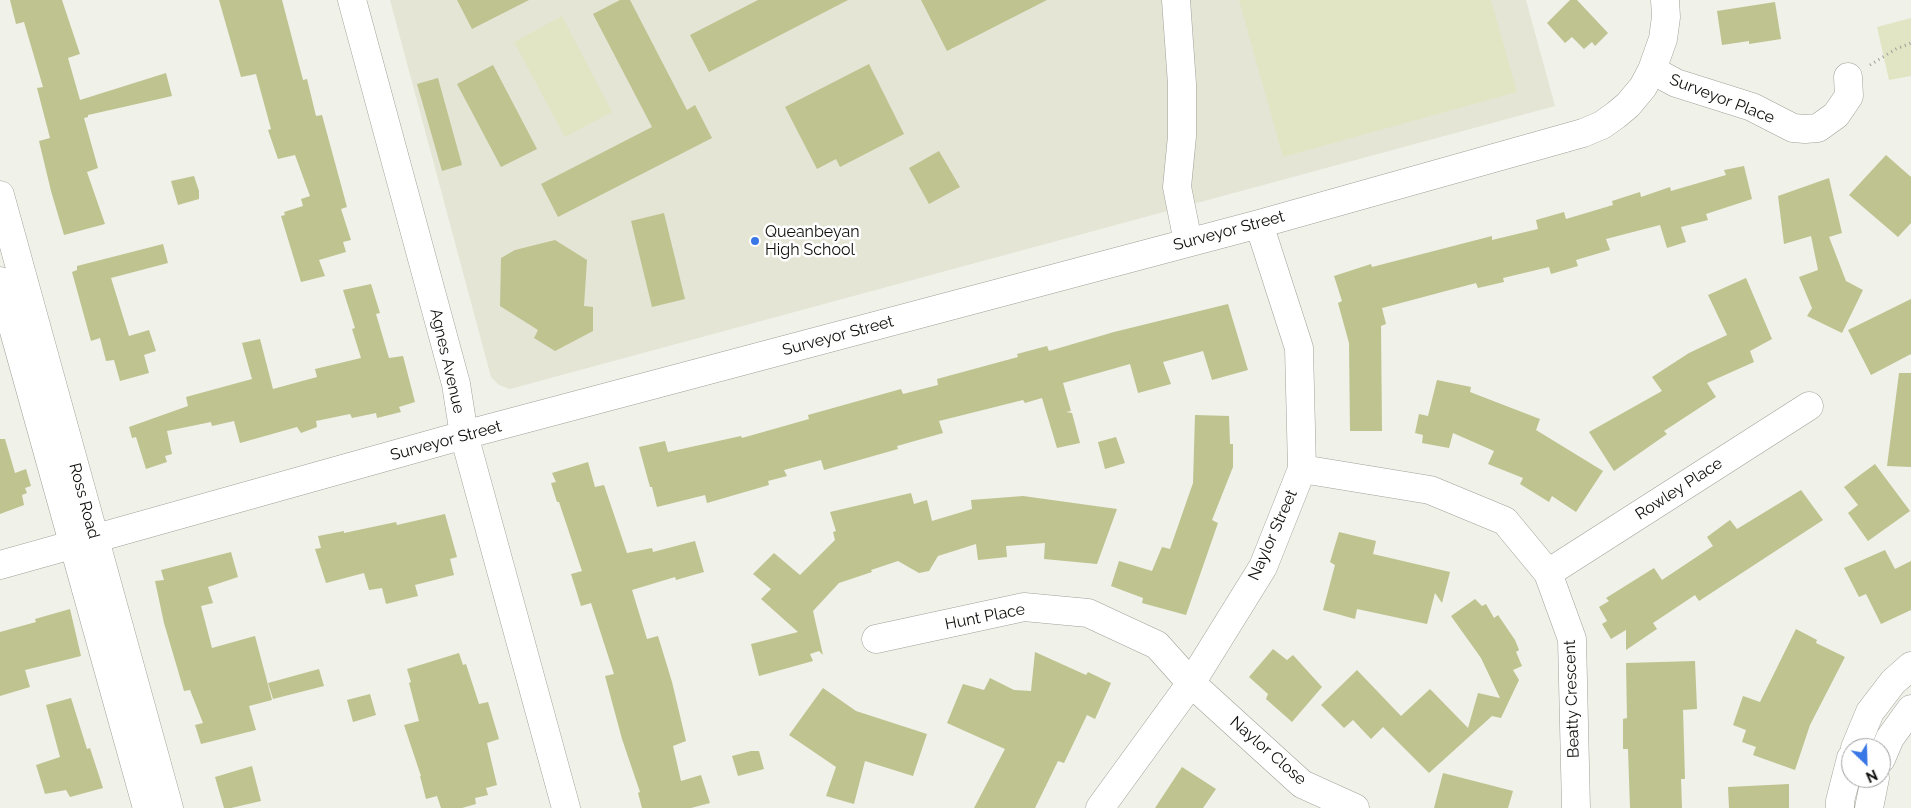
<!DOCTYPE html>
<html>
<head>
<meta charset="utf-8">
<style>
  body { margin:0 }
  #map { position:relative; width:1911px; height:808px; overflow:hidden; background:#f0f1e8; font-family:Raleway,sans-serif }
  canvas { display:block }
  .north { position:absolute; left:1841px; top:738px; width:50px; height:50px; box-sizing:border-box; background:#fff; border:1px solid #9f9f9e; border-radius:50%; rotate:156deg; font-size:14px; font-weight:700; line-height:20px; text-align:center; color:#0f0f0c }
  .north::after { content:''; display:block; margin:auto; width:18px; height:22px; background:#3a77e6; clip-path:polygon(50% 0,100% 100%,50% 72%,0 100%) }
</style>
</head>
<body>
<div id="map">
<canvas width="1911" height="808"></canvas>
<div class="north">N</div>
</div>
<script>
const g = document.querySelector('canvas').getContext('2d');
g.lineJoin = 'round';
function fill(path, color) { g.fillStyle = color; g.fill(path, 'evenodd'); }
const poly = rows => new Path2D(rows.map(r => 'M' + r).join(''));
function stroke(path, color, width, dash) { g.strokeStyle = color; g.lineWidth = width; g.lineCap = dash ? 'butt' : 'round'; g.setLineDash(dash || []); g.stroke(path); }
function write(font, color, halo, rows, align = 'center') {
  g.font = font + ' Raleway,sans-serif'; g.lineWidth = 5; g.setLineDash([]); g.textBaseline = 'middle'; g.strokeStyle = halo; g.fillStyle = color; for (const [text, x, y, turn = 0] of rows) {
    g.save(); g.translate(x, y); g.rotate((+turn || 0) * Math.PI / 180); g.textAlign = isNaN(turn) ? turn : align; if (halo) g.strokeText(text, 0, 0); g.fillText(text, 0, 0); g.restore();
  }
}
fill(poly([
  [390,0,1526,0,1555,106,510,389,499,385,491,377]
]), '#e4e5d5');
fill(poly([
  [1239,0,1491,0,1517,92,1283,157],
  [562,16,612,112,565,137,514,42],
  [1911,18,1911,76,1889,80,1877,27]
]), '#e2e5c4');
fill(poly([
  [10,0,62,0,80,54,68,58,80,100,166,73,172,96,88,115,88,117,84,118,98,168,87,172,105,224,64,235,51,191,39,141,50,138,37,88,43,87,24,22,16,24],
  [219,0,282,0,303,80,307,79,316,116,322,115,347,207,341,209,351,240,343,242,346,252,319,260,325,276,301,282,281,216,285,215,284,212,303,206,301,199,310,196,295,155,278,159,268,130,271,129,256,74,241,77],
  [457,0,529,0,472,29],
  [620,0,630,0,687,110,695,105,712,138,558,217,541,184,652,127,593,14],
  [758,0,848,0,709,72,690,35],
  [921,0,1047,0,947,51],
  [1570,0,1577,0,1608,33,1595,46,1592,42,1584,49,1572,37,1565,43,1547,23],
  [1775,2,1781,39,1749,44,1749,41,1722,45,1717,11],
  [869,64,904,134,840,167,836,159,817,169,785,107],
  [493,65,537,149,501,167,457,84],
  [438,78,462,165,442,171,417,84],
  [939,151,960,187,929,204,909,168],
  [1886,155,1911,177,1911,223,1898,237,1849,195],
  [1744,166,1752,199,1706,214,1708,220,1681,227,1686,242,1667,248,1660,225,1606,239,1610,250,1576,260,1578,266,1551,274,1549,267,1503,278,1504,282,1478,288,1476,283,1382,308,1386,324,1381,326,1382,431,1350,431,1349,343,1338,303,1342,301,1334,276,1371,264,1372,267,1492,236,1492,240,1538,229,1536,220,1564,212,1566,219,1613,205,1612,201,1640,192,1641,197,1670,187,1671,191,1726,175,1724,170],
  [194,176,199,191,199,199,178,205,171,181],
  [1829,178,1842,233,1829,237,1846,281,1863,290,1842,333,1807,316,1812,308,1799,277,1818,270,1811,236,1784,244,1778,196],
  [664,213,685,299,652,307,631,221],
  [555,240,587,260,584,306,593,307,593,331,555,351,534,338,538,330,500,306,501,258,515,250],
  [163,244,168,263,111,278,129,336,149,330,156,351,144,355,149,373,120,381,114,360,106,361,100,338,91,341,72,272,77,270,77,266],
  [1746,278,1772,339,1750,351,1754,362,1707,383,1716,397,1664,431,1667,434,1614,471,1589,432,1662,391,1652,377,1689,353,1727,335,1708,295],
  [371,284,380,313,376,314,389,358,403,356,415,402,399,407,401,412,377,418,376,413,352,418,350,414,316,421,317,427,301,433,297,427,240,443,234,421,212,426,211,422,167,431,172,454,165,456,167,462,146,469,136,437,132,438,129,427,188,406,186,397,252,379,242,343,260,339,273,389,317,377,315,369,361,358,352,329,355,328,343,290],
  [1911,299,1911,354,1871,375,1848,330],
  [1228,304,1248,370,1212,380,1203,351,1163,362,1171,384,1138,393,1130,364,1063,383,1071,411,1066,412,1072,413,1080,443,1057,448,1042,398,1025,403,1023,400,939,421,943,433,897,446,898,449,824,470,821,460,784,470,787,476,768,481,769,485,707,503,705,495,657,507,652,487,650,487,639,447,665,441,668,452,741,436,742,438,809,419,808,415,901,389,903,394,938,385,937,379,1018,357,1017,354,1047,346,1049,351,1114,332],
  [1899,373,1911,373,1911,467,1887,466],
  [1437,380,1471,387,1470,392,1540,419,1536,430,1603,471,1576,512,1552,496,1549,502,1520,484,1523,478,1488,464,1494,451,1453,433,1449,448,1422,443,1423,435,1415,433,1419,414,1428,416],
  [1195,415,1229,416,1230,444,1233,444,1233,467,1212,520,1218,523,1186,615,1142,603,1143,598,1111,586,1119,561,1152,571,1162,547,1170,549,1193,483],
  [1116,437,1125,463,1105,469,1098,442],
  [0,439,5,439,15,473,26,469,31,486,25,488,27,493,22,495,24,505,0,514],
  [588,462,595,487,604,485,627,553,652,548,653,552,695,541,704,572,676,580,675,577,632,590,647,639,658,636,672,682,686,741,673,746,681,781,701,775,710,803,691,808,642,808,638,793,640,792,622,739,605,676,614,674,591,603,581,606,571,574,582,571,559,502,557,502,551,483,556,482,552,473],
  [1875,464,1910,511,1868,541,1848,513,1858,505,1844,487],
  [1801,490,1823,520,1699,601,1695,595,1653,623,1657,629,1626,650,1626,630,1611,639,1602,624,1607,621,1599,607,1609,601,1606,598,1654,568,1662,580,1713,546,1707,537,1730,520,1737,529],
  [911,493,914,504,927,500,932,521,972,509,971,500,1023,496,1117,509,1097,564,1044,559,1045,543,1006,546,1007,557,978,560,976,544,938,556,929,571,919,573,898,561,871,570,872,572,839,583,813,611,823,655,819,651,810,654,813,661,759,676,751,644,798,632,761,599,771,589,753,574,774,553,800,575,835,540,833,532,836,531,830,512],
  [445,514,457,557,450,559,454,575,415,585,418,596,386,604,382,588,369,590,364,573,326,583,315,549,321,548,318,536,344,531,344,533,396,522,397,525],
  [1339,532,1376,541,1373,554,1450,572,1442,603,1435,593,1427,624,1357,609,1355,619,1323,610,1335,565,1330,562],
  [1885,550,1895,569,1911,561,1911,610,1881,624,1866,594,1859,597,1844,568],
  [231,552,238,577,208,587,213,603,201,606,212,648,255,636,272,700,249,706,256,730,201,744,195,725,203,723,190,690,184,691,164,623,155,581,164,580,161,570],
  [1475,599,1482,606,1486,604,1494,618,1498,615,1515,640,1519,650,1516,652,1522,666,1513,670,1519,680,1501,718,1492,716,1429,773,1383,727,1371,739,1353,720,1344,728,1321,705,1357,670,1401,716,1430,689,1468,728,1478,693,1500,698,1481,658,1451,616],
  [70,609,81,656,25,670,30,687,0,696,0,632,36,622,35,619],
  [1796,629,1817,640,1816,643,1845,657,1810,725,1795,770,1753,755,1756,747,1742,742,1746,730,1733,725,1743,696,1760,702],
  [1273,649,1287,660,1293,655,1322,687,1292,722,1266,699,1268,694,1249,677],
  [1035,652,1086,675,1088,672,1111,683,1095,719,1087,715,1064,763,1058,761,1035,808,974,808,1005,749,947,723,963,684,984,690,990,678,1014,690,1031,691],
  [459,653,463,665,466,664,479,704,488,702,499,739,487,743,497,785,486,788,488,795,475,798,476,804,462,808,441,808,437,796,426,799,420,776,421,776,404,725,419,721,409,683,411,682,407,669],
  [1695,661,1697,709,1683,710,1685,779,1681,779,1682,808,1630,808,1628,749,1623,749,1623,719,1627,718,1626,663],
  [319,669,324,686,273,699,268,683],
  [823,688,856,711,927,734,913,776,865,761,854,804,826,796,836,767,789,735],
  [370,694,376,715,353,722,347,700],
  [71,698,87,749,90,748,103,788,70,797,66,790,45,794,36,765,60,757,46,705],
  [751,751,759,751,764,769,738,776,732,756],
  [252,766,261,801,231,808,224,808,215,777],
  [1182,767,1216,789,1203,808,1155,808],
  [1443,773,1513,791,1508,808,1434,808],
  [1789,784,1789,808,1729,808,1728,787]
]), '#bfc38f');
const minor = poly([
  [352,0,456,384,464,435,566,808],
  [1176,0,1182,84,1182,136,1177,187,1188,242],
  [1652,70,1676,83,1752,107,1793,128,1805,129,1818,128,1836,115,1849,96,1848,77],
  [0,195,169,808],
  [0,281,147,808],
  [1302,469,1430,490,1505,521,1548,573,1572,639,1576,808],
  [0,565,464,435,1259,224,1583,133,1602,125,1616,115,1628,105,1643,87,1652,70,1663,39,1666,17,1665,0],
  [1548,573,1809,406],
  [876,639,1024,607,1088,613,1157,645,1191,683,1302,784,1355,808],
  [1855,748,1870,712,1893,682,1911,666],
  [1881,759,1890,738,1911,709],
  [1100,808,1191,683,1263,567,1302,469,1299,348,1259,224],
  [1840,808,1840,801,1851,758],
  [1869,808,1875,778]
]);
stroke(minor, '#a0a199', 29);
stroke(poly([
  [1870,65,1896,49,1911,43]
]), '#9b9c95', 3, [1, 4]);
stroke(minor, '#fff', 28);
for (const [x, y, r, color] of [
  [755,241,5,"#3a77e6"]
]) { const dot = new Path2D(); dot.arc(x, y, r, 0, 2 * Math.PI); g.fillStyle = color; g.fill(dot); stroke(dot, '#fff', 2); }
write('16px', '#0f0f0c', '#fff', [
  ["Surveyor Place",1722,99,21],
  ["Surveyor Street",1229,231,-15],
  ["Surveyor Street",838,336,-15],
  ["Agnes Avenue",447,361,77],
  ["Surveyor Street",446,441,-15],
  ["Rowley Place",1679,489,-33],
  ["Ross Road",84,501,75],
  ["Naylor Street",1273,535,-66],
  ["Hunt Place",985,617,-11],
  ["Beatty Crescent",1572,699,-92],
  ["Naylor Close",1268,751,41]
]);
write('16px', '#0f0f0c', '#fff', [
  ["Queanbeyan",765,232],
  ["High School",765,250]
], 'left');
</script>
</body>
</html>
